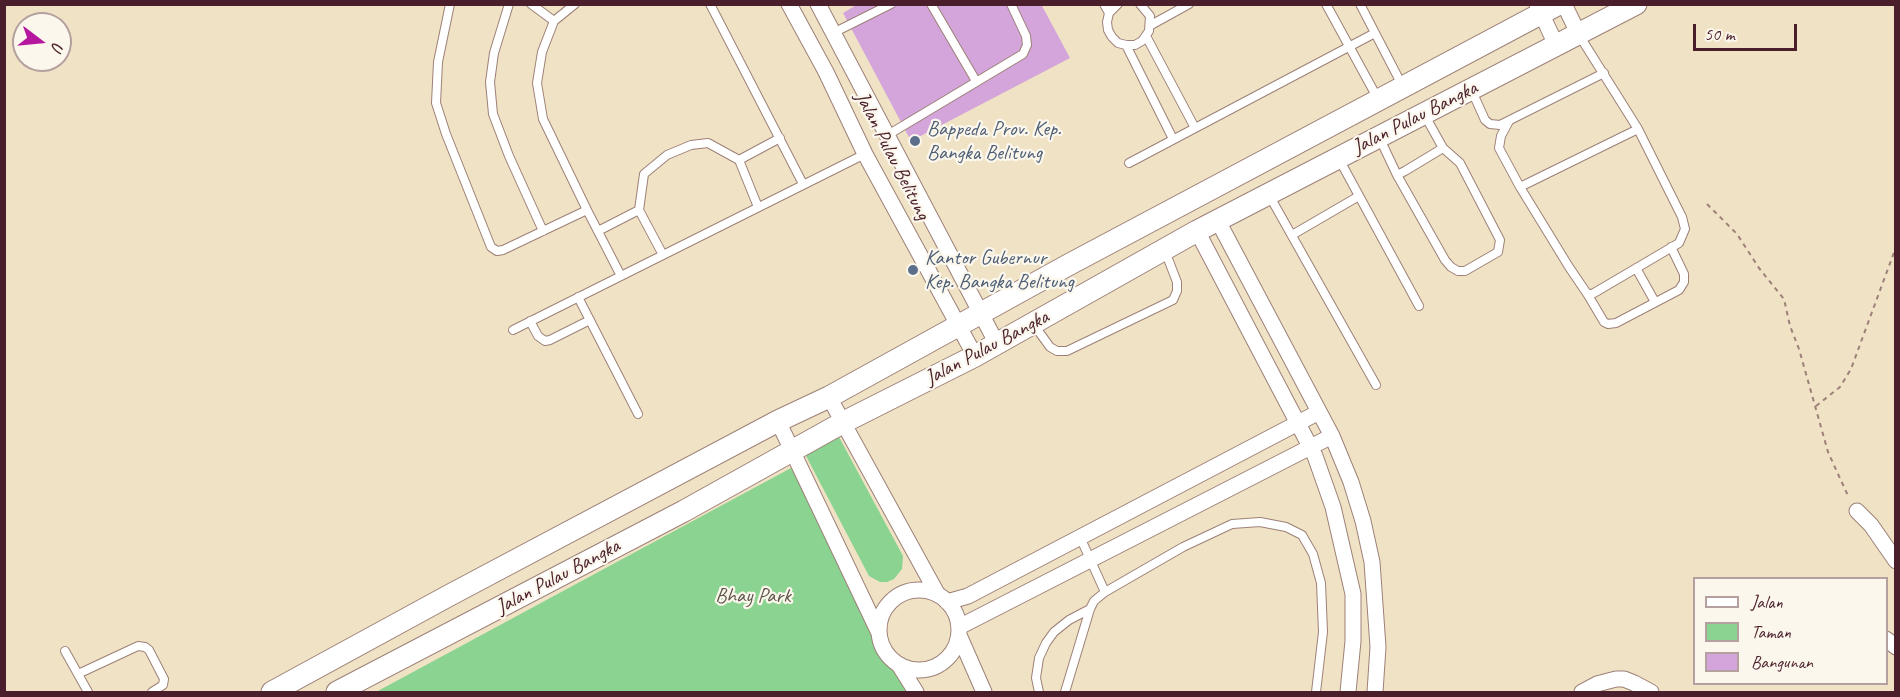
<!DOCTYPE html>
<html>
<head>
<meta charset="utf-8">
<style>
  body { margin:0 }
  #map { position:relative; width:1900px; height:697px; overflow:hidden; background:#f0e2c4; font-family:Caveat,sans-serif }
  canvas { display:block }
  .frame { position:absolute; inset:0; border:6px solid #4a1f2b; pointer-events:none }
  .legend { position:absolute; left:1693px; top:577px; width:195px; height:108px; box-sizing:border-box; background:#fbf7ec; border:2px solid #b4a19f; margin:0; padding:8px 10px; list-style:none; font-size:18px; color:#4a1f2b }
  .legend li { display:flex; align-items:center; gap:12px; height:30px }
  .legend b { width:30px; border:2px solid #b4a19f }
  .north { position:absolute; left:12px; top:12px; width:60px; height:60px; box-sizing:border-box; background:#fbf7ec; border:2px solid #b4a19f; border-radius:50%; rotate:106deg; font-size:16px; font-weight:700; line-height:24px; text-align:center; color:#4a1f2b }
  .north::after { content:''; display:block; margin:auto; width:21px; height:27px; background:#b5179e; clip-path:polygon(50% 0,100% 100%,50% 72%,0 100%) }
  .scale { position:absolute; left:1693px; top:24px; width:104px; height:27px; box-sizing:border-box; border:3px solid #4a1f2b; border-top:0; padding-left:8px; font-size:18px; line-height:21px; white-space:nowrap; color:#4a1f2b; -webkit-text-stroke:4px #fbf7ec; paint-order:stroke }
</style>
</head>
<body>
<div id="map">
<canvas width="1900" height="697"></canvas>
<div class="frame"></div>
<ul class="legend">
<li><b style="height:8px;background:#fff"></b>Jalan</li>
<li><b style="height:16px;background:#8ad390"></b>Taman</li>
<li><b style="height:16px;background:#d3a5da"></b>Bangunan</li>
</ul>
<div class="north">U</div>
<div class="scale">50 m</div>
</div>
<script>
const g = document.querySelector('canvas').getContext('2d');
g.lineJoin = 'round';
function fill(path, color) { g.fillStyle = color; g.fill(path, 'evenodd'); }
const poly = rows => new Path2D(rows.map(r => 'M' + r).join(''));
function stroke(path, color, width, dash) { g.strokeStyle = color; g.lineWidth = width; g.lineCap = dash ? 'butt' : 'round'; g.setLineDash(dash || []); g.stroke(path); }
function write(font, color, halo, rows, align = 'center') {
  g.font = font + ' Caveat,sans-serif'; g.lineWidth = 4.5; g.setLineDash([]); g.textBaseline = 'middle'; g.strokeStyle = halo; g.fillStyle = color; for (const [text, x, y, turn = 0] of rows) {
    g.save(); g.translate(x, y); g.rotate((+turn || 0) * Math.PI / 180); g.textAlign = isNaN(turn) ? turn : align; if (halo) g.strokeText(text, 0, 0); g.fillText(text, 0, 0); g.restore();
  }
}
fill(poly([
  [839,437,903,556,902,569,894,579,887,582,880,582,869,576,805,454],
  [791,468,914,692,376,692]
]), '#8ad390');
fill(poly([
  [858,4,1041,4,1070,58,911,141,843,13]
]), '#d3a5da');
const service = poly([
  [450,4,438,62,436,103,446,134,491,247,497,251,503,250,587,210],
  [509,4,494,53,490,82,493,114,509,156,543,231],
  [531,4,554,21],
  [575,4,554,21,542,52,537,83,543,119,587,210,621,276],
  [710,4,803,184],
  [931,4,976,81],
  [1104,4,1109,13],
  [1118,4,1109,13,1107,22,1108,30,1112,37,1118,43,1126,45,1135,45,1142,41,1149,31,1150,16,1140,4],
  [1326,4,1378,99],
  [1360,4,1402,85],
  [1151,25,1189,4],
  [833,33,891,4],
  [1146,36,1195,128],
  [1126,45,1173,139],
  [1471,89,1485,120,1490,124,1500,125,1604,73],
  [1509,121,1501,136,1499,148,1520,187,1638,129,1579,35],
  [886,136,1023,54,1027,45,1026,36,1011,4],
  [1380,139,1397,175,1405,171,1443,148,1424,114],
  [1339,159,1419,306],
  [739,160,780,138],
  [1129,163,1375,33],
  [1397,175,1445,260,1451,267,1458,271,1465,271,1498,252,1500,240,1460,163,1443,148],
  [1520,187,1569,267,1588,295,1594,293,1679,243,1685,229,1682,217,1638,129],
  [1269,195,1376,385],
  [598,231,639,210],
  [1292,235,1359,196],
  [663,255,639,210,644,174,667,155,691,145,708,143,739,160,758,207],
  [1636,268,1655,302],
  [1588,295,1604,322,1608,324,1616,323,1679,290,1684,282,1684,274,1671,247],
  [578,297,638,414],
  [530,321,538,336,545,341,550,340,590,320],
  [1034,325,1050,347,1057,351,1067,351,1173,300,1177,291,1177,282,1165,251],
  [513,330,865,154],
  [1080,537,1105,592],
  [65,651,88,692],
  [78,674,138,646,145,647,149,650,164,679,163,685,152,692],
  [1039,692,1036,678,1039,658,1046,643,1054,632,1069,620,1090,609],
  [1065,692,1090,609,1094,601,1105,592,1183,547,1232,524,1260,522,1286,527,1302,535,1313,554,1321,583,1323,632,1316,692]
]);
const minor = poly([
  [789,4,826,72,865,154,975,356],
  [818,4,997,344],
  [1537,4,1556,45],
  [1564,4,1578,33],
  [1218,221,1332,436,1351,482,1363,521,1372,562,1378,647,1375,692],
  [1197,231,1315,456,1333,507,1353,594,1353,641,1348,692],
  [829,397,938,595],
  [778,421,879,633],
  [1857,511,1871,525,1896,561],
  '879 630a40 40 0 1 1 80 0a40 40 0 1 1-80 0Z',
  [947,602,968,596,1319,412],
  [959,627,1332,436],
  [959,635,984,692],
  [1886,639,1896,647],
  [899,665,916,692],
  [1582,692,1597,684,1616,679,1624,679,1634,683,1651,692]
]);
const secondary = poly([
  [272,692,450,595,778,421,829,397,1070,264,1559,4],
  [337,692,684,511,842,423,975,356,1197,231,1636,4]
]);
stroke(service, '#9d8078', 10);
stroke(minor, '#9d8078', 17);
stroke(secondary, '#9d8078', 23);
stroke(poly([
  [1707,204,1737,234,1759,268,1784,299,1790,326,1799,349,1828,452,1849,498],
  [1816,406,1840,387,1851,369,1896,247]
]), '#9d8078', 2, [4.5, 4.5]);
stroke(service, '#fff', 8);
stroke(minor, '#fff', 15);
stroke(secondary, '#fff', 21);
for (const [x, y, r, color] of [
  [915,141,6,"#5c6f8a"],
  [913,270,6,"#5c6f8a"]
]) { const dot = new Path2D(); dot.arc(x, y, r, 0, 2 * Math.PI); g.fillStyle = color; g.fill(dot); stroke(dot, '#fbf7ec', 2); }
write('21px', '#4a1f2b', '#fbf7ec', [
  ["Jalan Pulau Bangka",1415,118,-27],
  ["Jalan Pulau Belitung",892,156,63],
  ["Jalan Pulau Bangka",987,348,-28],
  ["Jalan Pulau Bangka",558,577,-28]
]);
write('21px', '#4e5e75', '#fbf7ec', [
  ["Bappeda Prov. Kep.",927,129],
  ["Bangka Belitung",927,153],
  ["Kantor Gubernur",925,258],
  ["Kep. Bangka Belitung",925,282]
], 'left');
write('21px', '#5d5549', '#fbf7ec', [
  ["Bhay Park",753,596]
]);
</script>
</body>
</html>
